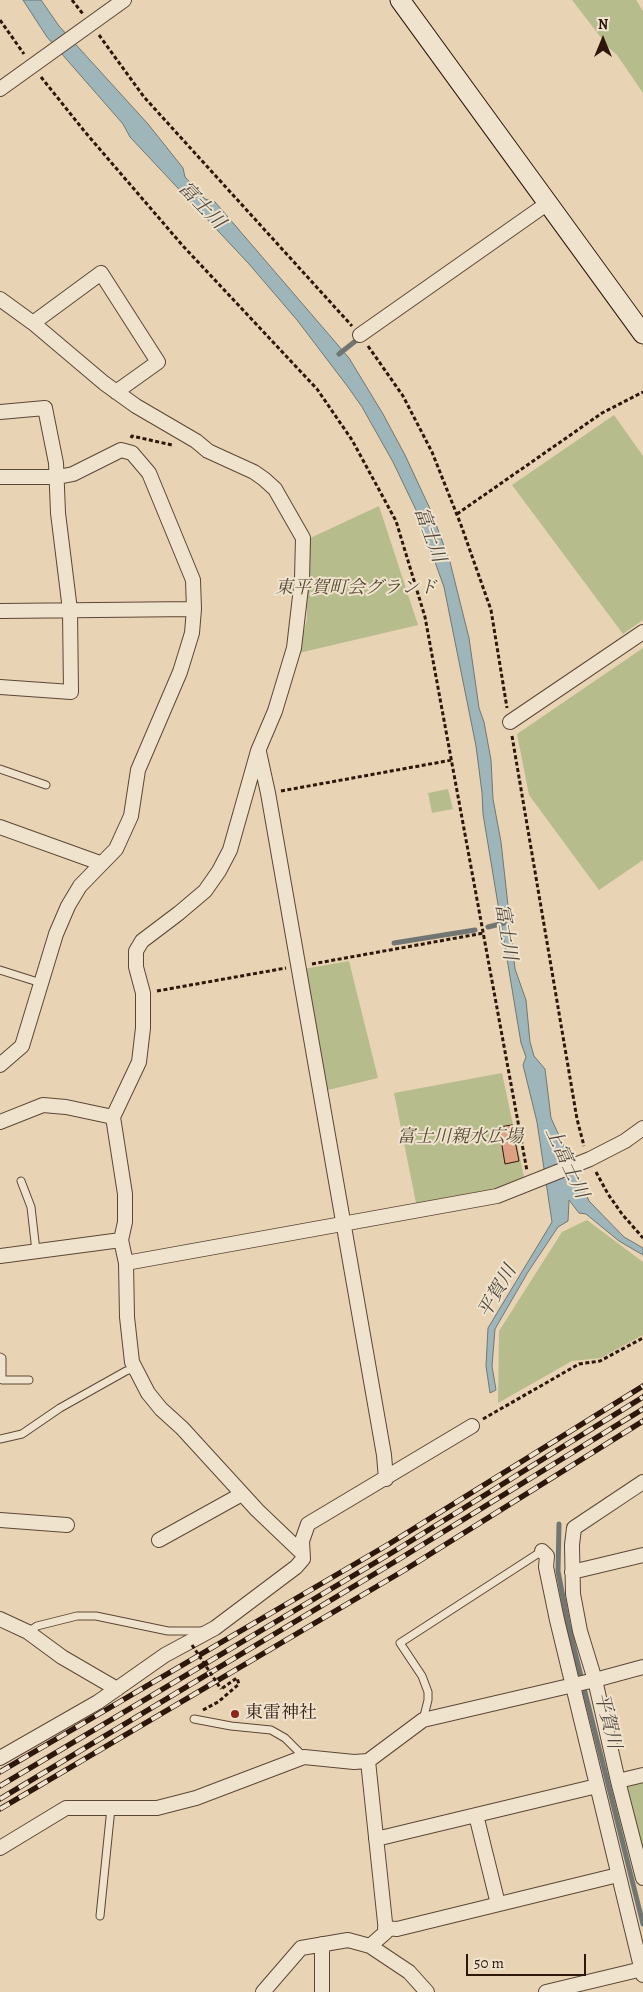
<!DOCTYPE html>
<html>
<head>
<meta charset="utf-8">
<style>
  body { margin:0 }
  #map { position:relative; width:643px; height:1992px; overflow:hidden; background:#e8d4b4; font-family:Alegreya,serif }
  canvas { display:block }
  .north { position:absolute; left:578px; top:15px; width:50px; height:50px; -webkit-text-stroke:4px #f0e3ce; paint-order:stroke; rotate:0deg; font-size:14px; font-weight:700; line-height:20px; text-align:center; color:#2d170b }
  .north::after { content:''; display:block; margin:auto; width:18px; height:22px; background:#2d170b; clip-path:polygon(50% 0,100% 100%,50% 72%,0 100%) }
  .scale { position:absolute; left:466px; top:1954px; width:120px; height:22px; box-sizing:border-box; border:2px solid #2d170b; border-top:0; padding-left:6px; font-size:15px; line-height:18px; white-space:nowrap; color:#2d170b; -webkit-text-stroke:4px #f0e3ce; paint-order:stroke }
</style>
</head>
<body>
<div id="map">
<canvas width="643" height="1992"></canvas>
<div class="north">N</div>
<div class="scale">50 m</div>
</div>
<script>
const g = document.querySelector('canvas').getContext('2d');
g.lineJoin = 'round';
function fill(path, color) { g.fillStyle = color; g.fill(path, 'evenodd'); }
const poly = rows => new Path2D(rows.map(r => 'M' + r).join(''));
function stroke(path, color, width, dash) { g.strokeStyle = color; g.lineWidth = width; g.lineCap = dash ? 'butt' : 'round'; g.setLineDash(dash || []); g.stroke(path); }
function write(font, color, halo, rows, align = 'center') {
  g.font = font + ' Alegreya,"Noto Serif JP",serif'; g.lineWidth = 4; g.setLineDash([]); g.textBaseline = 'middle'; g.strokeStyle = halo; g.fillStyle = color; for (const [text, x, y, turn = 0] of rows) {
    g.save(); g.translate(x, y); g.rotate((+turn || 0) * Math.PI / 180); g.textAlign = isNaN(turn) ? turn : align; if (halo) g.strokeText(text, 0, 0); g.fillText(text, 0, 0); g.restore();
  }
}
fill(poly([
  [572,0,636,0,643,11,643,93,617,55,609,48],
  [614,415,643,456,643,620,623,634,512,485],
  [379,506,418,625,299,653,307,618,306,540],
  [643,648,643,860,599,890,529,795,517,734],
  [448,789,453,809,432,813,428,793],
  [349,961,378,1078,328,1090,303,969],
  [502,1073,524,1177,498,1188,416,1203,394,1093],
  [587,1220,643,1262,643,1335,601,1358,572,1361,498,1403,499,1331,562,1232],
  [643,1779,643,1857,625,1790,629,1782]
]), '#b7bc8c');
const water = poly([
  [23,0,41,0,59,26,148,124,183,168,185,177,205,199,215,202,349,358,383,414,405,455,431,511,450,562,469,638,479,708,484,722,491,760,493,799,501,842,515,969,526,1000,530,1042,534,1056,545,1069,551,1118,589,1201,624,1237,643,1248,643,1255,619,1241,586,1214,579,1213,569,1200,568,1221,558,1227,528,1272,495,1329,492,1366,496,1390,490,1393,486,1366,488,1328,552,1222,537,1122,523,1065,526,1057,521,1043,483,814,482,793,476,746,444,587,417,512,393,462,362,407,348,387,297,320,249,264,130,137,123,124,47,37,23,0]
]);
fill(water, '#9eb5b9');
stroke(water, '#717673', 1);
stroke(poly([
  [339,354,358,339],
  [488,927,504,923],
  [394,943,475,930],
  [559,1524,558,1571,568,1624,643,1924]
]), '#717673', 5);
const building = poly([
  [512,1125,519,1161,505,1164,499,1127,512,1125]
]);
fill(building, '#dca083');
stroke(building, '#2d170b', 1);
const lane = poly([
  [0,769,46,785],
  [0,970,41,983],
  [21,1181,31,1207,36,1251],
  [0,1357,2,1358,2,1380,29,1380],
  [0,1439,22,1434,60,1408,126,1371,135,1368],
  [28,1632,37,1626,77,1616,96,1616,168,1631,204,1631],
  [194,1719,231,1726,271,1730,285,1738,304,1757],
  [423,1720,428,1700,428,1692,422,1676,400,1643,542,1551],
  [100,1916,111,1808]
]);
const street = poly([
  [0,89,124,0],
  [0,299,33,323,104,383,136,406,196,441,208,451,254,472,264,479,275,489,303,538,302,579,294,648,275,711,258,751,230,850,219,871,205,891,179,913,142,941,136,951,136,967,143,993,143,1028,139,1062,113,1117,125,1194,125,1222,121,1240,126,1263,127,1317,132,1362,148,1393,161,1409,182,1428,257,1510,302,1553],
  [33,323,101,273,158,362,116,392],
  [360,335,548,203],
  [0,412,45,408,56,463,58,513,70,610,71,692,0,687],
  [0,477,58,477,73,474,121,450,132,453,149,473,193,580,194,609,192,633,180,672,138,770,131,816,116,849,80,886,68,906,56,934,22,1046,0,1065],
  [0,611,194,609],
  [510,722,643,632],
  [259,752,268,793,384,1455,386,1479],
  [0,827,100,863],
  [0,1122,43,1105,66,1107,113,1117],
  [0,1256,121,1240],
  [126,1263,497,1196,590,1159,625,1141,643,1128],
  [643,1482,574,1528,572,1545,573,1594,580,1631,595,1680,618,1781,643,1878],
  [0,1520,67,1525],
  [159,1540,242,1494],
  [542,1551,547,1556,546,1567,557,1620,643,1975],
  [572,1572,643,1555],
  [0,1619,28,1632,62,1657,117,1689],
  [0,1758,98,1702,165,1655,215,1628,296,1567,303,1559,302,1541,308,1524,472,1426],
  [618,1781,643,1775],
  [476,1815,498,1904],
  [376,1839,597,1786],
  [0,1848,66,1808,157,1808,196,1798,304,1757,354,1762,368,1761,423,1720,595,1680,643,1667],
  [385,1928,397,1929,618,1875],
  [322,1944,322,1992],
  [370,1946,409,1972,427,1992],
  [263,1992,301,1948,348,1940,370,1946,386,1932,368,1761],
  [546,1992,642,1969]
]);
const secondary = poly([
  [400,0,643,334]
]);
stroke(lane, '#5c4635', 9);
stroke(street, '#5c4635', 16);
stroke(secondary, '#2d170b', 21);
stroke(poly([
  [72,0,83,14],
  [0,20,24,54],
  [99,35,144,97,352,326],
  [41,77,85,132,183,246,317,389,352,440,396,521,425,617,527,1171],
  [368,346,403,396,432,452,461,525,491,610,507,708],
  [131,438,132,436,172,445],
  [457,514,602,413,643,392],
  [512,736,577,1119,584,1146],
  [281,791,452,760],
  [312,964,484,933],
  [157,991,286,968],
  [596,1172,608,1194,622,1214,643,1238],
  [483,1419,579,1364,600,1361,643,1338],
  [203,1710,218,1702,239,1684,237,1678,221,1689]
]), '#2d170b', 3, [4, 2.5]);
stroke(lane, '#f0e3ce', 7);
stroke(street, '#f0e3ce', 14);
stroke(secondary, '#f0e3ce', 19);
const rail = poly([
  [0,1772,389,1544,643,1386],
  [0,1786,393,1552,643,1397],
  [0,1799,396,1561,643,1409],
  [0,1809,403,1571,643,1421]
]);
stroke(rail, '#2d170b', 5.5);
stroke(rail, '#f0e3ce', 4, [11]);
stroke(poly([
  [192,1645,221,1689]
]), '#2d170b', 3, [4, 2.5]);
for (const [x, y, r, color] of [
  [235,1714,5,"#8f2418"]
]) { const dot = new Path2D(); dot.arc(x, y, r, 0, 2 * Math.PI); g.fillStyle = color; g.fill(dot); stroke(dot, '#f0e3ce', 2); }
write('italic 18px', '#564932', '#f0e3ce', [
  ["東平賀町会グランド",356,589],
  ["富士川親水広場",460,1138]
]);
write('18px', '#2d170b', '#f0e3ce', [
  ["東雷神社",245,1714]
], 'left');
write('italic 19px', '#4f463f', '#f0e3ce', [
  ["富士川",201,206,46],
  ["富士川",429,535,70],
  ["富士川",505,932,81],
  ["上富士川",566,1163,65],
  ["平賀川",498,1292,-60],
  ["平賀川",607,1721,76]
]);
</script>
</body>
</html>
